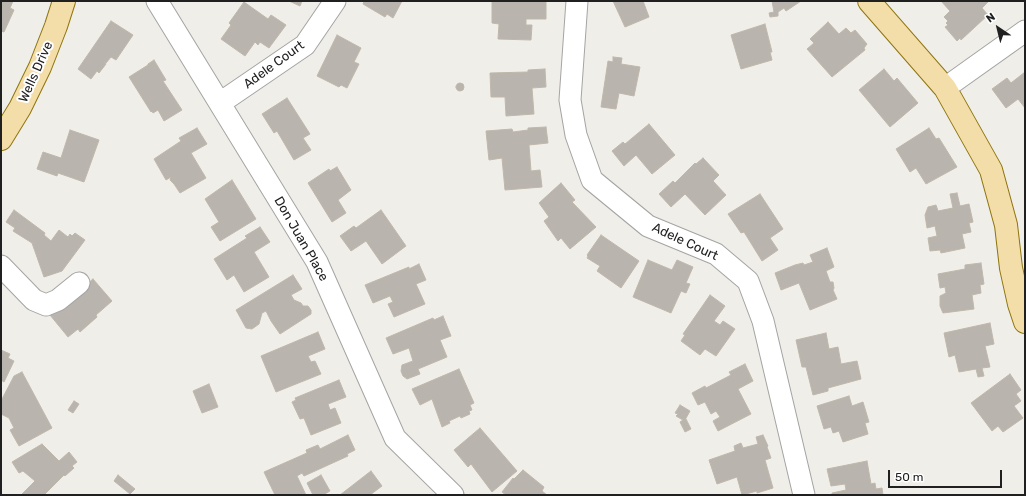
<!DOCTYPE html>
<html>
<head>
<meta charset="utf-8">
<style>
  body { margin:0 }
  #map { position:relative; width:1026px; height:496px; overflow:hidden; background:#f0eee8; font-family:Rubik,sans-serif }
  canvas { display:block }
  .frame { position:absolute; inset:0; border:2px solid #202020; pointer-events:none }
  .north { position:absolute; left:978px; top:8px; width:40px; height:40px; -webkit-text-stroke:3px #fff; paint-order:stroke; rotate:325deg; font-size:11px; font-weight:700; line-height:16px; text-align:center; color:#202020 }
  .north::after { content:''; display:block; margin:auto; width:14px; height:18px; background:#202020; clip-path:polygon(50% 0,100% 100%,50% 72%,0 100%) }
  .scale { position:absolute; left:888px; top:470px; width:114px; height:18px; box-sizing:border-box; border:2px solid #202020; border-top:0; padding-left:5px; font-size:12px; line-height:14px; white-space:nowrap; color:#202020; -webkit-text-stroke:3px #fff; paint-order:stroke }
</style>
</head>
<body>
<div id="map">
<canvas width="1026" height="496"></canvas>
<div class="frame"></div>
<div class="north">N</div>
<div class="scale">50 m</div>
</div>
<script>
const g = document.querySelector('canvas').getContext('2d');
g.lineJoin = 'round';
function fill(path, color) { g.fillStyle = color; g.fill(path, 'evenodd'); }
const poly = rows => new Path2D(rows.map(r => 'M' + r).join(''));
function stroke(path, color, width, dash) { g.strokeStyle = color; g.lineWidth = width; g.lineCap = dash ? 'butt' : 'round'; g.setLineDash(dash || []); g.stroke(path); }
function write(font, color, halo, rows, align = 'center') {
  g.font = font + ' Rubik,sans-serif'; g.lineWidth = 4; g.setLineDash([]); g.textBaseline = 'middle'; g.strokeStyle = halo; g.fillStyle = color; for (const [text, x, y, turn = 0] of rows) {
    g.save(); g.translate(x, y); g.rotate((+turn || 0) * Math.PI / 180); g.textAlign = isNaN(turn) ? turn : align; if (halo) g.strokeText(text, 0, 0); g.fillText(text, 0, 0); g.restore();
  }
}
const building = poly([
  [1,1,13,1,10,8,14,10,4,32,1,31,1,1],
  [289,1,302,1,300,6,289,1],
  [364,1,402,1,393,18,387,14,385,17,363,4,364,1],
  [492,1,546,1,546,19,526,19,526,25,532,25,531,40,498,39,499,24,492,23,492,1],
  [613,1,643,1,649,17,625,27,613,1],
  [772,1,801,1,786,11,784,8,778,12,778,16,770,17,769,13,774,12,772,1],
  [941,1,987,1,988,2,982,8,988,15,961,40,960,38,957,41,945,27,948,25,946,23,948,21,944,17,950,11,941,1],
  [244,2,268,19,271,15,286,25,269,48,260,42,258,45,255,42,245,56,221,39,231,25,229,23,244,2],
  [111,21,133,35,116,60,111,57,106,63,104,61,106,64,99,73,97,71,91,79,78,69,111,21],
  [828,22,839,34,846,28,851,33,855,30,867,44,864,48,865,50,832,77,807,49,814,43,810,39,828,22],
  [765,24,772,52,770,52,772,60,741,69,731,35,765,24],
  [337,35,361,48,354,62,359,64,347,88,341,85,339,87,317,76,337,35],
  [613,57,622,58,621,64,640,67,634,96,619,93,616,109,601,107,608,61,613,62,613,57],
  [154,60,166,80,163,81,182,110,164,121,158,110,153,113,152,111,151,112,129,77,148,65,148,64,154,60],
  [545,69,546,87,532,88,534,114,506,116,505,97,491,97,490,73,528,72,528,70,545,69],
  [884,69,894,81,897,78,918,103,890,127,859,90,884,69],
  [1025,72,1025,108,1018,99,1006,108,992,89,1007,78,1011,83,1025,72],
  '456 87a4 4 0 1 1 8 0a4 4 0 1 1-8 0Z',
  [287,98,310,134,303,138,311,150,294,160,277,131,274,133,262,114,287,98],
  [649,124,675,155,652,174,636,155,624,166,612,151,623,142,625,144,649,124],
  [546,127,548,143,529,145,531,171,540,170,542,187,505,190,502,158,489,160,486,131,512,129,513,132,528,130,528,128,546,127],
  [197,128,207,144,191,153,206,178,180,193,174,184,170,180,171,177,166,180,154,159,181,141,179,138,197,128],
  [929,128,936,139,939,138,957,167,926,184,916,168,910,172,896,149,929,128],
  [70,130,99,140,84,182,58,173,57,176,37,169,43,152,61,158,70,130],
  [703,158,719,175,713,181,726,195,705,215,685,194,671,207,659,194,673,181,675,183,695,163,696,164,703,158],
  [337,167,351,190,338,200,346,213,332,222,308,183,329,169,330,171,337,167],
  [232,180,256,219,220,241,211,227,219,222,205,199,232,180],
  [561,183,575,200,572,202,596,227,570,249,561,238,558,241,544,221,549,217,539,203,561,183],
  [957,193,960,206,969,204,973,222,969,223,971,232,962,234,965,248,941,253,940,250,930,251,928,238,937,236,935,226,927,228,925,215,928,207,936,205,938,211,953,208,950,194,957,193],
  [760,194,783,229,770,238,778,250,762,261,744,232,741,233,728,214,760,194],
  [14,210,45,233,44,235,51,241,59,230,68,237,70,234,72,236,75,233,85,240,62,271,44,277,32,243,13,231,15,228,6,222,14,210],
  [381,210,406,246,382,264,366,241,351,251,340,236,354,226,356,228,381,210],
  [260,227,270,242,254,252,269,277,244,292,234,275,227,280,214,259,247,238,245,236,260,227],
  [601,235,639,261,621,288,597,271,600,266,587,258,588,256,587,255,601,235],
  [827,248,834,267,826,271,830,282,833,282,834,288,833,290,837,299,810,310,799,283,781,290,775,273,795,265,803,263,804,265,813,262,810,255,827,248],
  [648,260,672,270,677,260,693,267,686,283,690,284,686,293,681,291,671,313,633,297,648,260],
  [981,263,984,284,980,285,981,293,972,295,974,309,943,313,940,306,940,296,946,293,945,287,940,288,938,274,965,269,965,265,981,263],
  [419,264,426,280,416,284,425,304,394,317,388,304,393,302,390,296,373,303,365,285,409,267,409,269,419,264],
  [293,275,302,289,291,295,294,300,301,303,303,306,308,306,311,310,311,314,280,334,271,321,266,311,262,313,259,324,252,329,246,328,236,310,293,275],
  [93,279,112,301,96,315,97,317,80,332,78,329,68,337,50,315,93,279],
  [710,295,725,306,714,321,720,325,723,321,735,329,716,356,705,349,700,355,681,341,685,335,683,334,710,295],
  [443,316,451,336,440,340,447,357,418,369,420,374,407,379,403,376,401,371,402,365,413,361,409,348,393,354,386,338,433,318,434,320,443,316],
  [990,323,994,344,985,346,990,367,982,368,984,376,978,377,976,369,959,372,955,355,949,357,944,333,990,323],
  [318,332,325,349,308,356,311,362,315,361,321,374,276,392,261,356,318,332],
  [826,333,829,349,838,347,841,364,857,361,861,379,828,388,828,391,813,395,806,367,802,367,796,340,826,333],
  [1,350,10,354,8,358,14,361,4,382,1,380,1,350],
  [745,364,753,381,738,389,751,414,718,431,713,421,720,417,716,411,711,414,705,402,698,405,692,393,705,386,706,388,731,375,729,372,745,364],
  [459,369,474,403,470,405,472,410,469,411,470,414,461,418,460,416,449,421,450,423,442,427,432,399,420,405,412,389,459,369],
  [22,372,52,428,19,446,10,430,14,428,9,418,1,414,1,401,14,376,22,372],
  [1010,374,1021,390,1016,394,1021,401,1014,406,1023,418,1003,432,998,426,992,431,971,403,1010,374],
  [339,380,346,397,328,404,330,410,335,408,341,423,311,435,304,418,300,419,292,402,296,400,295,398,339,380],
  [209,384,218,407,202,413,193,391,209,384],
  [849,396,852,406,863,402,869,422,865,423,868,434,843,442,839,431,833,433,831,427,824,429,817,406,849,396],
  [74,401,79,404,73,413,68,410,74,401],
  [680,405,690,411,685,420,686,419,691,429,685,432,680,422,683,420,676,416,678,414,675,413,680,405],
  [480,428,517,471,492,492,471,464,468,467,454,450,480,428],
  [348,435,355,450,347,454,348,456,304,476,302,473,297,476,306,495,275,495,264,472,307,453,306,450,318,445,320,449,348,435],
  [763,435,768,446,767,447,771,458,765,460,773,488,757,493,757,491,742,495,737,477,717,484,709,460,735,451,734,446,741,443,743,448,758,444,756,437,763,435],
  [42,444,59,461,69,452,77,462,72,466,74,468,65,476,64,475,44,495,21,495,35,481,23,471,19,473,12,462,42,444],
  [867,461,871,484,875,483,876,489,882,488,883,495,832,495,832,493,846,490,845,484,831,486,827,469,867,461],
  [523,470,544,487,542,491,547,495,506,495,502,492,513,478,514,479,523,470],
  [371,471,382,486,370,495,340,495,371,471],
  [118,475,135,489,130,494,114,481,118,475],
  [321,475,330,491,323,495,313,495,307,483,321,475]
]);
fill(building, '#b9b4ad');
stroke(building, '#c0b7ab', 1);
const minor = poly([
  [157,1,317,262,395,438,453,495],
  [577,1,570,100,576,135,592,180,648,226,716,254,748,281,763,321,804,495],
  [945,88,1025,31],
  [220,103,305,45,335,1],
  [1,266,34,300,46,305,58,300,79,283]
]);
const major = poly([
  [869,1,945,88,991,170,1006,225,1011,268,1019,304,1025,322],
  [1,139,20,108,40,67,56,26,64,1]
]);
stroke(minor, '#a4a4a4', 23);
stroke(major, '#8e750f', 24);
stroke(minor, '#fff', 21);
stroke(major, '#f3dda9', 22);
write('13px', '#202020', '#fff', [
  ["Adele Court",274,65,-36],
  ["Wells Drive",36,72,-66],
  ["Don Juan Place",301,239,60],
  ["Adele Court",685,242,25]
]);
</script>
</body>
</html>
